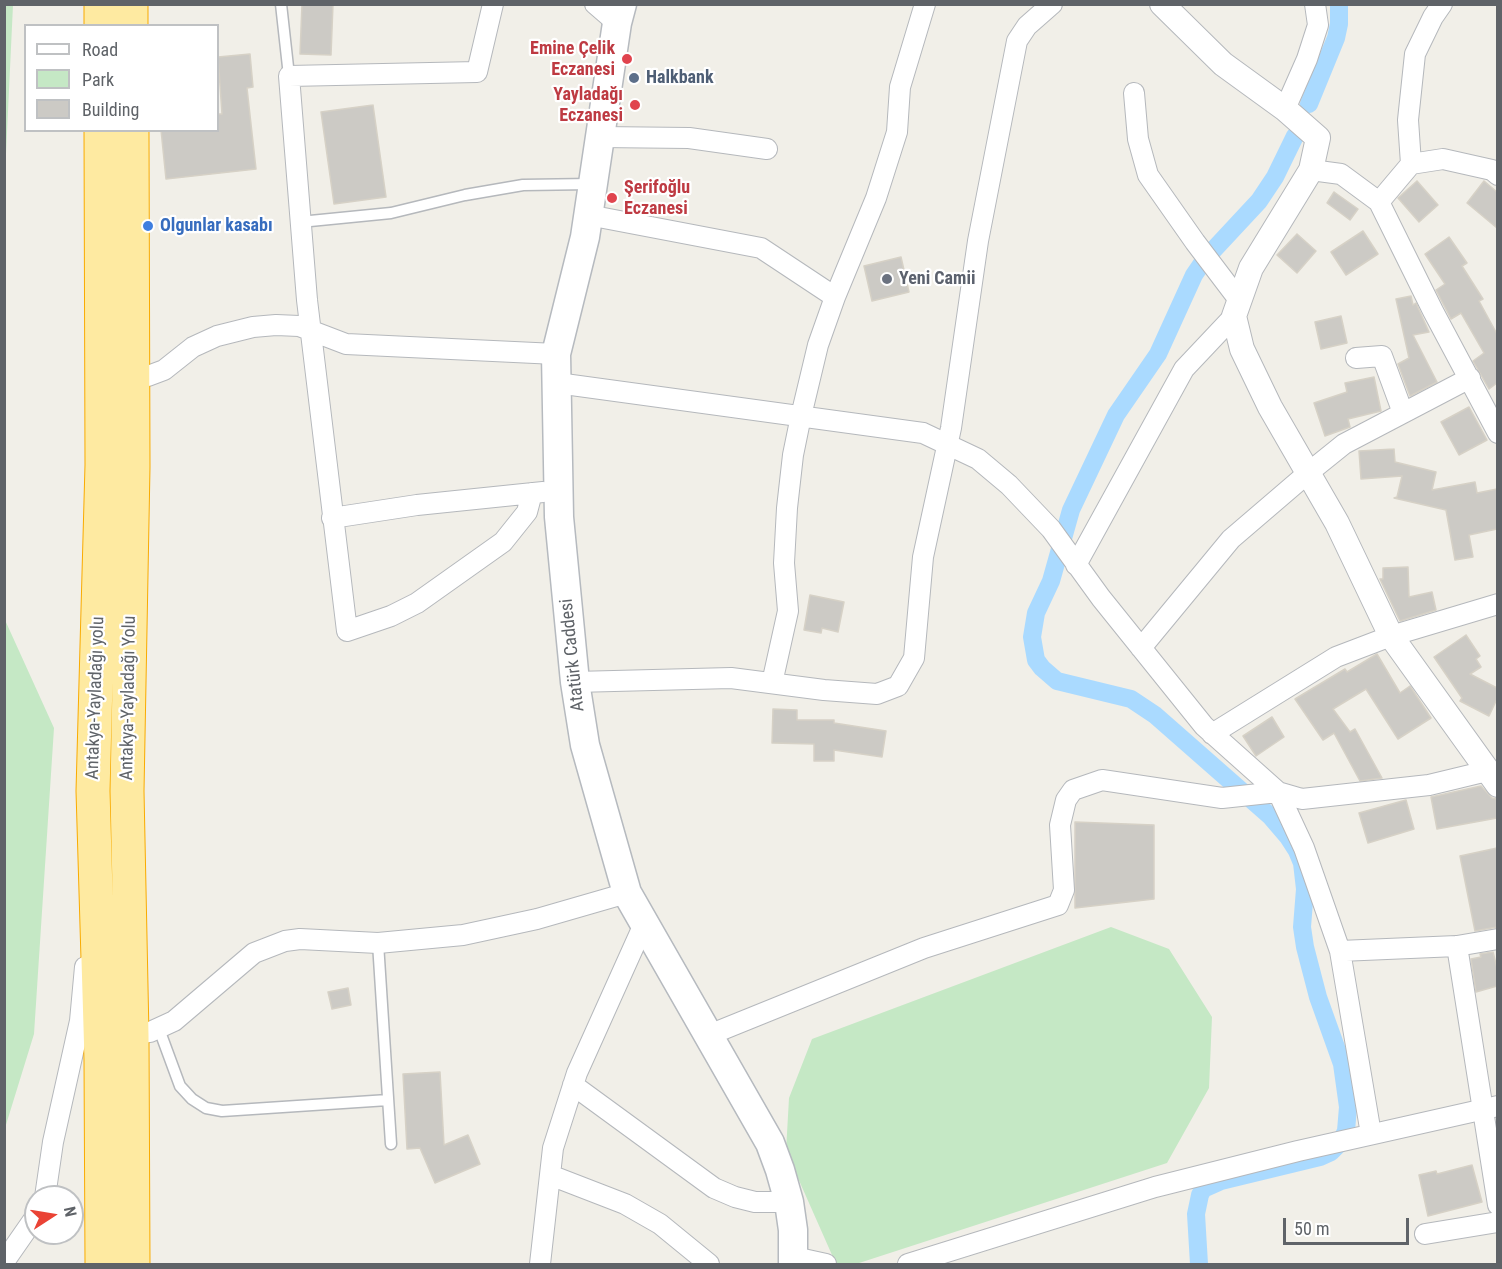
<!DOCTYPE html>
<html>
<head>
<meta charset="utf-8">
<style>
  body { margin:0 }
  #map { position:relative; width:1502px; height:1269px; overflow:hidden; background:#f1efe8; font-family:"Roboto Condensed",sans-serif }
  canvas { display:block }
  .frame { position:absolute; inset:0; border:6px solid #5f6368; pointer-events:none }
  .legend { position:absolute; left:24px; top:24px; width:195px; height:108px; box-sizing:border-box; background:#fff; border:2px solid #bfc1c3; margin:0; padding:8px 10px; list-style:none; font-size:18px; color:#5f6368 }
  .legend li { display:flex; align-items:center; gap:12px; height:30px }
  .legend b { width:30px; border:2px solid #bfc1c3 }
  .north { position:absolute; left:24px; top:1185px; width:60px; height:60px; box-sizing:border-box; background:#fff; border:2px solid #bfc1c3; border-radius:50%; rotate:78deg; font-size:16px; font-weight:700; line-height:24px; text-align:center; color:#5f6368 }
  .north::after { content:''; display:block; margin:auto; width:21px; height:27px; background:#ea4335; clip-path:polygon(50% 0,100% 100%,50% 72%,0 100%) }
  .scale { position:absolute; left:1283px; top:1218px; width:126px; height:27px; box-sizing:border-box; border:3px solid #5f6368; border-top:0; padding-left:8px; font-size:18px; line-height:21px; white-space:nowrap; color:#5f6368; -webkit-text-stroke:4px #fff; paint-order:stroke }
</style>
</head>
<body>
<div id="map">
<canvas width="1502" height="1269"></canvas>
<div class="frame"></div>
<ul class="legend">
<li><b style="height:8px;background:#fff"></b>Road</li>
<li><b style="height:16px;background:#c5e8c5"></b>Park</li>
<li><b style="height:16px;background:#cccac5"></b>Building</li>
</ul>
<div class="north">N</div>
<div class="scale">50 m</div>
</div>
<script>
const g = document.querySelector('canvas').getContext('2d');
g.lineJoin = 'round';
function fill(path, color) { g.fillStyle = color; g.fill(path, 'evenodd'); }
const poly = rows => new Path2D(rows.map(r => 'M' + r).join(''));
function stroke(path, color, width, dash) { g.strokeStyle = color; g.lineWidth = width; g.lineCap = dash ? 'butt' : 'round'; g.setLineDash(dash || []); g.stroke(path); }
function write(font, color, halo, rows, align = 'center') {
  g.font = font + ' "Roboto Condensed",sans-serif'; g.lineWidth = 4.5; g.setLineDash([]); g.textBaseline = 'middle'; g.strokeStyle = halo; g.fillStyle = color; for (const [text, x, y, turn = 0] of rows) {
    g.save(); g.translate(x, y); g.rotate((+turn || 0) * Math.PI / 180); g.textAlign = isNaN(turn) ? turn : align; if (halo) g.strokeText(text, 0, 0); g.fillText(text, 0, 0); g.restore();
  }
}
fill(poly([
  [5,4,13,5,5,175,4,5],
  [5,620,54,728,34,1034,5,1128],
  [1111,927,1169,949,1212,1017,1209,1088,1167,1163,856,1264,836,1264,786,1151,789,1098,812,1039]
]), '#c5e8c5');
stroke(poly([
  [1309,104,1336,38,1339,24,1339,4],
  [1199,1264,1196,1214,1200,1195,1203,1189,1221,1181,1320,1157,1331,1152,1340,1143,1346,1131,1348,1107,1342,1064,1318,997,1305,947,1302,927,1305,889,1302,863,1297,851,1288,837,1270,816,1155,715,1131,699,1057,681,1042,668,1036,660,1032,637,1036,613,1051,581,1071,510,1116,415,1158,354,1194,275,1205,259,1259,201,1275,177,1295,136]
]), '#aadaff', 18);
const building = poly([
  [302,4,333,4,331,55,300,54,302,4],
  [250,54,253,87,247,88,256,169,166,179,161,130,218,130,218,114,222,114,218,57,250,54],
  [373,105,386,197,334,204,321,112,373,105],
  [1417,181,1438,205,1419,222,1398,198,1417,181],
  [1484,181,1497,192,1497,228,1467,203,1484,181],
  [1334,192,1358,209,1350,220,1327,203,1334,192],
  [1363,231,1378,254,1346,275,1331,252,1363,231],
  [1297,234,1316,251,1297,273,1277,255,1297,234],
  [1449,237,1467,263,1462,266,1483,299,1479,301,1497,334,1497,383,1489,389,1473,361,1484,353,1461,313,1451,319,1436,290,1445,284,1425,254,1449,237],
  [901,257,909,292,872,301,864,266,901,257],
  [1411,296,1413,305,1416,303,1429,332,1413,335,1437,382,1410,396,1398,364,1409,358,1396,299,1411,296],
  [1341,316,1347,343,1321,349,1315,322,1341,316],
  [1374,377,1381,411,1348,419,1350,427,1325,436,1314,403,1347,392,1345,383,1374,377],
  [1469,407,1487,440,1459,455,1441,422,1469,407],
  [1394,449,1395,462,1436,472,1432,490,1475,482,1477,493,1497,489,1497,529,1469,535,1473,557,1455,560,1446,510,1394,498,1397,497,1402,476,1361,479,1359,451,1394,449],
  [1408,567,1409,597,1432,592,1436,610,1400,621,1380,579,1383,579,1383,568,1408,567],
  [810,595,844,602,838,632,822,628,821,633,804,630,810,595],
  [1466,635,1480,656,1476,659,1481,667,1470,674,1497,688,1497,699,1489,716,1460,701,1462,698,1434,657,1466,635],
  [1377,654,1400,693,1410,686,1431,718,1398,739,1366,689,1333,709,1350,732,1355,729,1382,778,1360,781,1334,733,1323,740,1295,699,1345,669,1347,672,1377,654],
  [773,709,797,710,797,720,834,720,834,723,886,731,882,757,834,750,834,761,814,761,814,744,772,743,773,709],
  [1272,717,1284,737,1256,756,1243,736,1272,717],
  [1481,786,1492,798,1497,799,1497,818,1437,829,1431,797,1481,786],
  [1406,800,1414,829,1368,843,1359,813,1406,800],
  [1075,822,1154,825,1154,899,1075,908,1075,822],
  [1497,848,1497,927,1475,931,1460,856,1497,848],
  [1493,952,1497,968,1497,986,1476,992,1471,959,1481,957,1480,954,1493,952],
  [348,988,351,1005,332,1009,328,992,348,988],
  [440,1072,444,1145,468,1135,480,1164,435,1183,420,1148,407,1149,403,1074,440,1072],
  [1472,1165,1482,1202,1428,1216,1419,1175,1436,1171,1437,1174,1472,1165]
]);
fill(building, '#cccac5');
stroke(building, '#d6d1c6', 1.5);
const service = poly([
  [281,4,289,76],
  [300,222,391,213,465,195,523,185,591,184],
  [378,943,391,1144],
  [159,1029,180,1086,192,1099,206,1108,222,1111,388,1100]
]);
const minor = poly([
  [493,4,477,72,289,76,307,300,347,631,391,616,417,603,503,542,527,512,532,493],
  [595,4,617,23],
  [1134,93,1138,139,1148,175,1195,242,1239,300],
  [1285,109,1307,59,1318,25,1315,4],
  [600,137,689,138,767,149],
  [1411,164,1443,159,1492,170,1498,175],
  [1311,170,1341,174,1379,202,1433,311,1498,433],
  [1379,202,1411,164,1408,120,1415,54,1433,17,1442,4],
  [588,215,761,248,835,297],
  [1356,358,1382,356,1403,413],
  [133,379,148,376,164,370,193,347,217,336,253,327,276,325,299,326,346,344,556,354],
  [557,383,923,433,978,459,1009,485,1051,529,1101,598,1204,726,1278,792,1304,848,1340,951,1457,946,1498,939],
  [332,518,417,505,543,492],
  [1076,565,1184,369,1234,316],
  [1141,648,1231,539,1308,473,1344,444,1470,378],
  [575,682,731,678,824,690,877,694,898,686,914,658,923,557,951,428,978,241,1017,41,1027,26,1052,4],
  [772,683,788,611,784,563,787,508,793,455,801,416,818,345,835,297,876,198,897,132,900,87,925,4],
  [1212,734,1336,657,1391,636,1498,604],
  [1457,946,1498,1205],
  [1340,951,1371,1134],
  [132,1035,150,1032,174,1021,254,953,285,941,300,939,378,943,463,935,537,919,627,893],
  [709,1035,924,948,1058,905,1064,890,1060,825,1066,800,1073,790,1102,780,1222,798,1278,792,1302,799,1429,785,1487,771],
  [573,1085,714,1188,735,1197,755,1202,789,1202],
  [550,1175,625,1204,660,1224,709,1264],
  [45,1197,53,1142,80,1021,85,967],
  [1425,1234,1498,1222],
  [794,1257,826,1264],
  [4,1262,36,1216],
  [540,1264,553,1148,577,1073,644,924],
  [908,1264,1155,1187,1298,1151,1498,1106]
]);
const tertiary = poly([
  [1162,4,1223,64,1285,109,1318,138,1311,170,1251,268,1234,316,1242,349,1270,407,1337,523,1391,636,1498,785]
]);
const secondary = poly([
  [622,4,617,23,585,237,556,354,559,517,575,682,585,745,627,893,770,1143,780,1170,789,1202,793,1230,793,1264]
]);
const trunk = poly([
  [101,4,101,26],
  [131,4,131,26],
  [101,130,102,465,93,791,101,1060,102,1264],
  [132,130,133,467,127,791,132,1035,133,1264]
]);
stroke(service, '#b5b8bc', 13);
stroke(minor, '#b5b8bc', 22);
stroke(tertiary, '#b5b8bc', 26);
stroke(secondary, '#b6babf', 31);
stroke(trunk, '#f9ab00', 35);
stroke(service, '#fff', 10);
stroke(minor, '#fff', 20);
stroke(tertiary, '#fff', 24);
stroke(secondary, '#fff', 28);
stroke(trunk, '#feeaa1', 33);
for (const [x, y, r, color] of [
  [627,59,6,"#e0444e"],
  [634,78,6,"#5c6f8a"],
  [635,105,6,"#e0444e"],
  [612,198,6,"#e0444e"],
  [148,226,6,"#3f7fe0"],
  [887,279,6,"#6b7280"]
]) { const dot = new Path2D(); dot.arc(x, y, r, 0, 2 * Math.PI); g.fillStyle = color; g.fill(dot); stroke(dot, '#fff', 2); }
write('bold 18px', '#be3a42', '#fff', [
  ["Emine Çelik",615,49],
  ["Eczanesi",615,70],
  ["Yayladağı",623,95],
  ["Eczanesi",623,116],
  ["Şerifoğlu",624,188,"left"],
  ["Eczanesi",624,209,"left"]
], 'right');
write('bold 18px', '#4e5e75', '#fff', [
  ["Halkbank",646,78]
], 'left');
write('bold 18px', '#366cbe', '#fff', [
  ["Olgunlar kasabı",160,226]
], 'left');
write('bold 18px', '#5b616d', '#fff', [
  ["Yeni Camii",899,279]
], 'left');
write('18px', '#5f6368', '#fff', [
  ["Atatürk Caddesi",573,655,-96],
  ["Antakya-Yayladağı yolu",96,698,-88],
  ["Antakya-Yayladağı Yolu",129,698,-89]
]);
</script>
</body>
</html>
